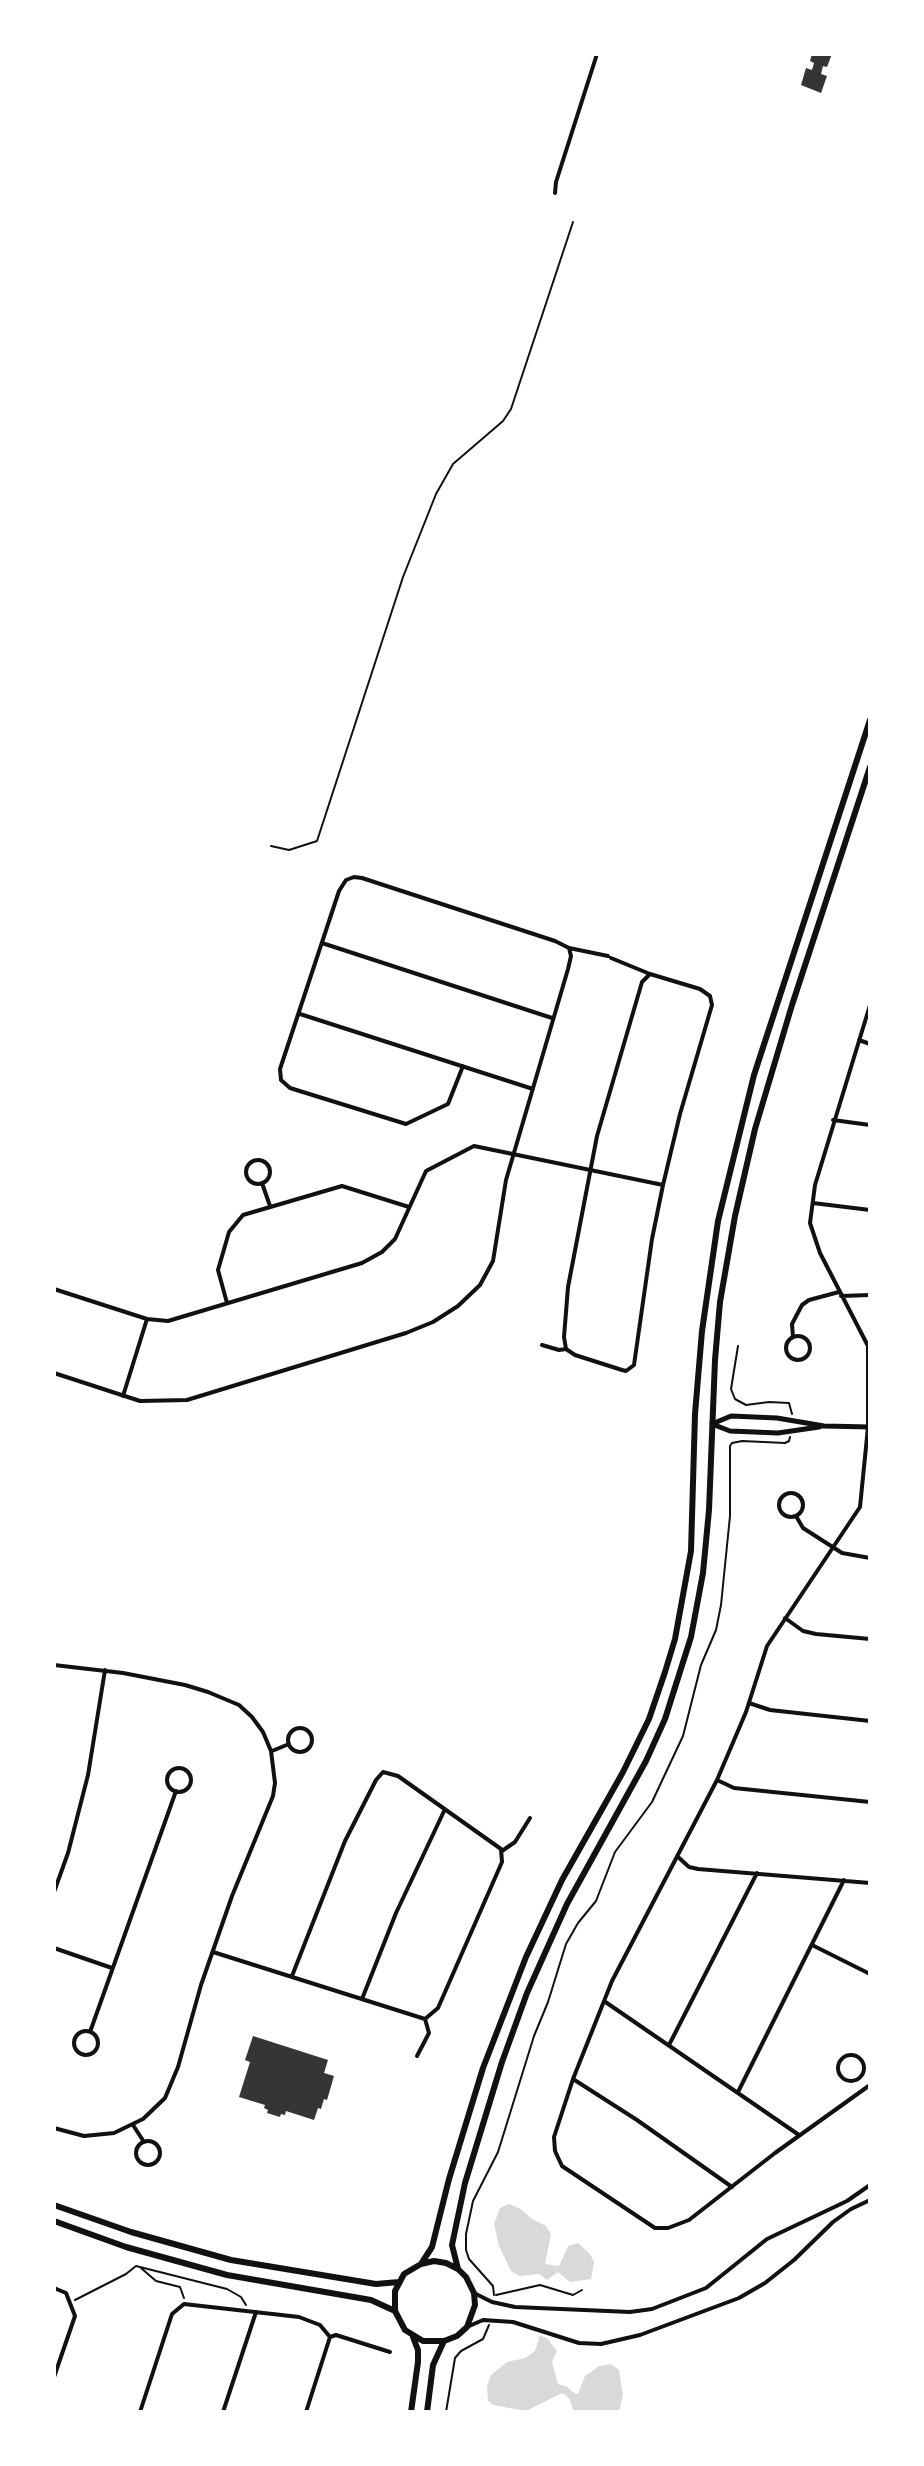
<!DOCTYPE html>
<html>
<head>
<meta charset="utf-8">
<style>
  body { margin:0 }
  #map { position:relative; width:924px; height:2466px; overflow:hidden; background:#fff; font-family:"Noto Sans",sans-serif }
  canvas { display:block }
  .frame { position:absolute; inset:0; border:56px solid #fff; pointer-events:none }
</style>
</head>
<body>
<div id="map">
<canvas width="924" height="2466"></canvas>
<div class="frame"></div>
</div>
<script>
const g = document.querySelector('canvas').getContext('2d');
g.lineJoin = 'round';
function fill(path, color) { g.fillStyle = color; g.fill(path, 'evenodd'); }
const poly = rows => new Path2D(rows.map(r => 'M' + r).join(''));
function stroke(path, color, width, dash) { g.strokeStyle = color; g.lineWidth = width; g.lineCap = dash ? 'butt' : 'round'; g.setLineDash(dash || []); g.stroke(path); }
fill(poly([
  [509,2204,521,2209,532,2219,546,2226,551,2234,545,2264,559,2266,568,2246,578,2243,590,2254,594,2262,591,2279,570,2282,558,2272,547,2280,539,2274,520,2276,511,2271,499,2246,494,2224,500,2208],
  [538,2335,547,2338,557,2351,552,2362,558,2384,566,2386,574,2393,578,2394,585,2376,599,2366,611,2364,619,2370,623,2395,619,2412,574,2412,569,2398,562,2393,526,2411,493,2405,488,2401,487,2386,491,2375,507,2362,525,2358,535,2351,539,2339]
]), '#d9d9d9');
fill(poly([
  [812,54,832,54,827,67,823,66,821,74,827,76,821,93,801,85,806,68,812,70,814,63,810,61],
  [253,2036,328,2060,324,2073,334,2076,327,2100,324,2099,321,2109,318,2108,314,2120,286,2111,285,2115,281,2114,280,2117,267,2113,268,2110,264,2108,265,2105,239,2097,250,2062,245,2060]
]), '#353535');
stroke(poly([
  [738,1346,731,1389,735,1399,746,1405,769,1402,789,1403,792,1414],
  [141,2268,156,2281,180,2287,184,2298],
  [494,2295,493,2286,469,2259,466,2250,466,2234,473,2201,498,2152,534,2036,548,2002,566,1944,578,1923,596,1901,615,1852,652,1802,683,1736,701,1665,716,1630,721,1605,730,1516,730,1446,732,1443,742,1441,785,1443,789,1441,790,1437],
  [496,2295,540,2285,573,2295,582,2290],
  [75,2300,126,2274,136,2266,227,2289,241,2297,246,2305],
  [446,2412,455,2358,461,2351,483,2339,489,2325]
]), '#111', 2);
stroke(poly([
  [271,846,289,850,317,841,403,577,436,494,453,464,503,421,511,409,573,222]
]), '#111', 2);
stroke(poly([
  [555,193,556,182,597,54],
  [322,943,552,1018],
  [870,1005,815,1185,810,1223,820,1253,868,1346,868,1427,860,1507,767,1646,746,1712,717,1780,612,1981,573,2079,554,2137,555,2151,562,2166,655,2228,668,2228,689,2220,775,2153,870,2085],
  [300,1014,533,1089],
  [859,1040,870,1044],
  [463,1066,448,1104,406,1124,290,1088,281,1080,280,1069,339,891,346,880,354,877,362,878,555,941,569,948,608,956],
  [833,1120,870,1125],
  '246 1172a12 12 0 1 1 24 0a12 12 0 1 1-24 0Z',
  [262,1183,270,1206],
  [813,1203,870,1210],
  [54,1289,147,1319,168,1321,362,1263,382,1252,395,1239,426,1171,474,1146,663,1185],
  [841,1296,870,1295],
  [227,1303,218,1270,229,1232,243,1215,342,1186,409,1207],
  '786 1348a12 12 0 1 1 24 0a12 12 0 1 1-24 0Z',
  [793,1337,792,1324,802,1305,809,1300,839,1292],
  [542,1345,559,1350,566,1349,575,1355,622,1370,626,1371,634,1365,652,1239,663,1185,680,1114,712,1005,710,996,700,989,650,974,611,958],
  [566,1349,564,1337,568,1287,597,1136,642,982,650,974],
  [54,1373,140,1401,187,1400,406,1333,433,1322,458,1306,480,1285,493,1261,506,1180,568,969,571,956,569,948],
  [123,1396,147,1319],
  '779 1505a12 12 0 1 1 24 0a12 12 0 1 1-24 0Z',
  [796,1516,803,1528,842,1553,870,1558],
  [785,1618,803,1631,816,1634,870,1639],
  [54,1665,123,1673,185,1685,208,1692,239,1705,252,1717,263,1732,271,1751,275,1783,273,1796,232,1896,201,1985,178,2067,165,2098,143,2119,114,2133,84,2136,54,2128],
  [749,1703,770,1710,870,1721],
  '288 1740a12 12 0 1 1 24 0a12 12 0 1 1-24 0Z',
  [272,1751,289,1744],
  '167 1780a12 12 0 1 1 24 0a12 12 0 1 1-24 0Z',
  [717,1780,734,1788,870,1802],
  [502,1851,515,1842,530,1818],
  [677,1856,689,1867,698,1869,870,1883],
  [54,1892,68,1853,88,1775,105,1670],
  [812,1945,870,1974],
  [54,1948,112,1968],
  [213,1952,425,2019,438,2008,502,1862,501,1849,398,1776,383,1772,376,1780,345,1841,292,1976],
  [362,1999,396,1913,445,1809],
  [604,2001,799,2135],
  '74 2043a12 12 0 1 1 24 0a12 12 0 1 1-24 0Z',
  [90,2032,176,1791],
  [669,2045,757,1873],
  '838 2068a13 13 0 1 1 26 0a13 13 0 1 1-26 0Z',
  [417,2056,429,2033,425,2019],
  [573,2079,637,2120,732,2187],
  [738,2092,844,1880],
  [133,2125,144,2142],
  '136 2153a12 12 0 1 1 24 0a12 12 0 1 1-24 0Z',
  [54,2288,66,2293,75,2316,54,2377],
  [474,2293,492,2302,515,2307,630,2312,652,2309,706,2288,767,2239,847,2201,870,2185],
  [467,2327,483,2320,513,2322,579,2343,601,2344,640,2335,739,2298,765,2283,794,2260,833,2222,851,2209,870,2200],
  [330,2337,336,2335,390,2352],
  [140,2412,172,2314,184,2304,299,2317,320,2325,330,2337,306,2412],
  [223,2412,256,2312]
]), '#111', 4);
stroke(poly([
  [712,1424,731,1416,777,1418,824,1426,870,1427],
  [712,1424,730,1431,778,1433,819,1427]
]), '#111', 5);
stroke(poly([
  [54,2205,131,2232,231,2260,376,2284,399,2282],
  [54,2221,126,2247,227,2275,371,2300,395,2311],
  [421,2264,434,2261,446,2263,458,2269,466,2277,474,2293,475,2305,467,2327,457,2336,444,2341,423,2341,405,2330,395,2311,395,2291,404,2274,421,2264,432,2247,449,2179,483,2068,526,1957,562,1880,623,1772,649,1719,665,1672,675,1639,691,1551,695,1414,702,1331,718,1221,754,1075,870,720],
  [458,2269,452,2245,465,2183,502,2062,527,1993,567,1904,646,1761,665,1719,691,1637,703,1573,709,1510,715,1360,720,1302,735,1216,755,1129,792,1005,870,767],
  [411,2412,418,2362,418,2350,413,2337],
  [427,2412,433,2365,444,2341]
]), '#111', 6);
</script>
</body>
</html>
